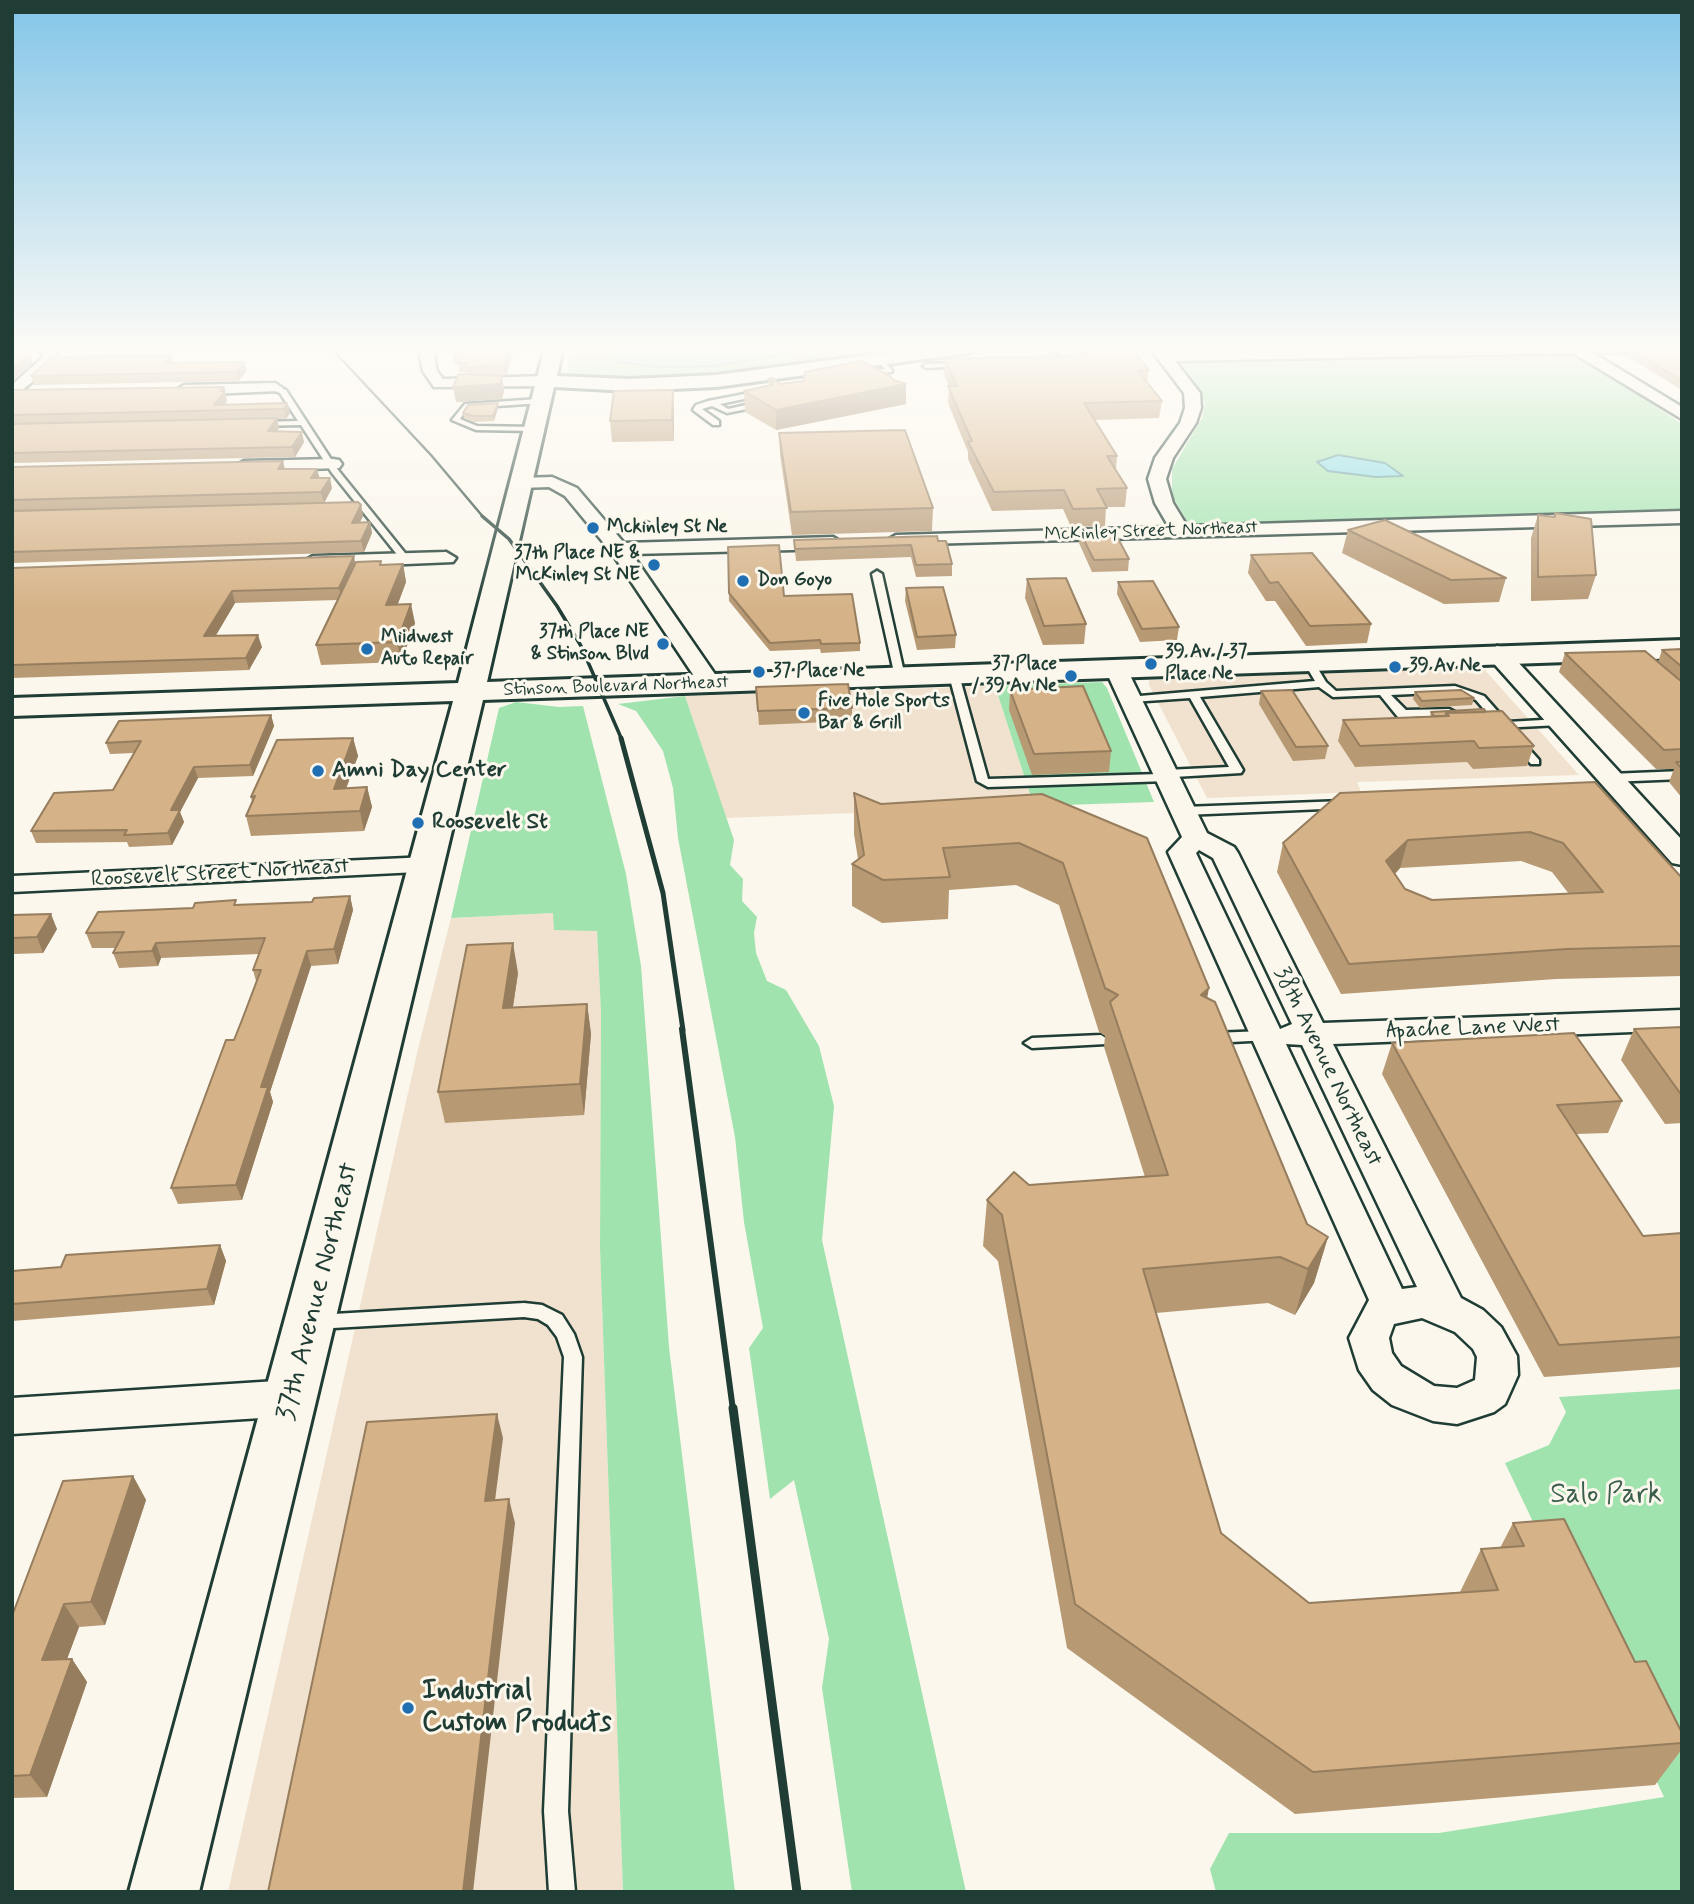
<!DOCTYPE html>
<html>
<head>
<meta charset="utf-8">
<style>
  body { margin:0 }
  #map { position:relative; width:1694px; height:1904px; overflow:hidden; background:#fbf7ec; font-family:Mynerve,sans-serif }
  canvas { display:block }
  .frame { position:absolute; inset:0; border:14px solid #1f3d34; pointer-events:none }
</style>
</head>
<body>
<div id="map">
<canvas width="1694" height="1904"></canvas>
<div class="frame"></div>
</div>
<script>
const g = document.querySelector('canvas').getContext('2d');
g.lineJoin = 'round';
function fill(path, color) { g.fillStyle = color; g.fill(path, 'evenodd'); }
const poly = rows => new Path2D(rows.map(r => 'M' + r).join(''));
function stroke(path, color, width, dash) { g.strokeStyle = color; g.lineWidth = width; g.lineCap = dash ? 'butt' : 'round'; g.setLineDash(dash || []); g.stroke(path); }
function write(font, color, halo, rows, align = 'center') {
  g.font = font + ' Mynerve,sans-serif'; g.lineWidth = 6; g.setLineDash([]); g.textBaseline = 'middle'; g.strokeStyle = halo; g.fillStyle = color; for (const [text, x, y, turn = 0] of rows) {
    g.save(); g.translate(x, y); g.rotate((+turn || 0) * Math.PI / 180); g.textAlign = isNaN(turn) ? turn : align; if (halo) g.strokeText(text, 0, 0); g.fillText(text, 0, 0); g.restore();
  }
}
fill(poly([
  [1483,668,1579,775,1357,782,1361,792,1207,798,1149,685,1149,680],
  [995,686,1034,806,726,818,685,696],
  [554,913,554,930,597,930,601,1013,600,1248,623,1892,228,1892,417,1053,451,918]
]), '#f0e2ce');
fill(poly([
  [571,347,614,347,612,356,819,347,938,347,733,373,671,377,566,379],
  [1564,351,1576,354,1682,424,1682,511,1205,525,1187,521,1172,495,1172,469,1202,418,1205,404,1198,388,1178,360],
  [1102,682,1107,688,1154,802,1034,806,995,686],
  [685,696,734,840,730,865,743,879,742,901,757,917,754,933,756,953,767,981,786,990,819,1046,834,1106,822,1240,966,1892,852,1892,822,1688,829,1639,794,1480,770,1499,749,1348,763,1328,744,1222,735,1137,678,838,673,788,663,751,645,724,636,711,618,704],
  [516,702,559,707,583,706,626,874,641,966,669,1347,735,1892,623,1892,600,1248,601,1013,597,931,554,930,553,913,451,918,499,708],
  [1682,1389,1682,1892,1216,1892,1210,1869,1229,1833,1439,1833,1664,1797,1505,1463,1549,1445,1566,1412,1559,1397]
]), '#a0e3ae');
const water = poly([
  [614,347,820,347,714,366,657,367,618,362,612,356,614,347],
  [1338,455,1385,463,1403,476,1376,477,1328,471,1317,462,1338,455]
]);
fill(water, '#8ddee8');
stroke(water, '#619ea0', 2);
const lane = poly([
  [1047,347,1053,347,1060,360,1056,360,1047,347],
  [879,356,892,370,892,372,861,374,863,371,885,369,876,358,879,356],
  [960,363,962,366,926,368,923,366,926,364,960,363],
  [272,386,286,390,338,470,409,558,409,562,403,562,332,473,301,425,257,426,257,422,260,422,298,421,280,393,272,390,272,386],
  [760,391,763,391,763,395,720,404,728,409,764,401,768,403,767,405,727,413,712,406,702,409,719,421,719,425,713,425,693,410,696,405,708,401,760,391],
  [539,399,542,399,542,403,467,408,460,419,477,426,535,427,535,431,532,431,476,430,452,420,465,404,539,399],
  [646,522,649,523,649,527,604,536,600,533,646,522],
  [877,571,882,574,905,677,900,680,895,677,872,574,877,571],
  [1308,658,1312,659,1326,682,1336,691,1455,686,1484,696,1507,722,1560,719,1566,722,1560,725,1500,728,1476,700,1454,692,1391,695,1406,710,1449,709,1455,712,1449,715,1411,717,1422,729,1416,732,1412,731,1397,716,1380,695,1333,697,1319,687,1200,697,1243,770,1241,773,1174,777,1168,781,988,787,977,781,949,675,954,672,959,675,988,779,1160,774,1166,770,1229,767,1190,698,1132,702,1128,701,1128,697,1315,681,1303,661,1308,658],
  [1519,741,1523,742,1539,760,1539,764,1531,764,1515,746,1513,744,1519,741],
  [1682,771,1682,779,1610,782,1604,778,1610,774,1682,771],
  [1343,801,1349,805,1347,808,1184,815,1178,811,1184,807,1343,801],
  [1264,1031,1272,1036,1269,1040,1213,1043,1205,1038,1213,1033,1264,1031],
  [1101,1035,1109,1040,1106,1044,1032,1048,1024,1043,1032,1038,1101,1035],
  [524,1303,542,1305,562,1315,574,1334,582,1357,568,1811,575,1892,549,1892,544,1811,564,1357,557,1337,548,1325,538,1319,524,1317,316,1329,309,1327,307,1322,309,1317,316,1315,524,1303]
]);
const street = poly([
  [39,347,53,347,57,357,51,367,12,398,12,385,43,357,39,347],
  [425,347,439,347,434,356,437,371,443,379,545,376,553,381,545,386,434,387,423,371,420,356,425,347],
  [1149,347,1163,347,1168,353,1665,347,1658,351,1593,353,1682,407,1682,419,1573,353,1175,361,1200,393,1201,408,1196,423,1173,458,1166,479,1173,503,1187,526,1682,511,1682,523,889,545,886,541,896,535,1169,527,1155,503,1148,479,1155,458,1180,423,1185,408,1184,393,1149,347],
  [275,383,283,388,280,391,184,395,176,390,184,385,275,383],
  [333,459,339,460,342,464,339,468,244,471,235,466,244,461,333,459],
  [552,477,577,488,624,543,833,537,843,543,833,549,632,554,721,683,710,690,702,688,612,553,565,496,549,487,521,488,512,483,521,478,552,477],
  [446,552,456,558,453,562,313,568,303,562,313,556,446,552],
  [1497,646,1505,648,1682,840,1682,865,1672,863,1489,658,1486,653,1497,646],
  [1116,662,1127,669,1207,833,1234,847,1238,853,1323,1023,1682,1010,1682,1030,1333,1044,1461,1298,1483,1310,1501,1327,1517,1356,1518,1375,1505,1404,1494,1412,1457,1424,1433,1421,1392,1405,1373,1390,1359,1370,1349,1338,1369,1300,1168,852,1182,837,1105,669,1116,662],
  [1199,850,1213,858,1292,1024,1280,1029,1196,853,1199,850],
  [1286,1044,1302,1045,1417,1287,1402,1289,1286,1044],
  [1422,1318,1455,1332,1473,1349,1477,1357,1475,1380,1457,1388,1434,1386,1401,1366,1392,1353,1389,1338,1394,1324,1422,1318],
  [428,857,438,859,442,865,438,871,12,892,12,876,428,857],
  [292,1380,307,1386,313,1398,307,1410,292,1416,12,1434,12,1398,292,1380]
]);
const secondary = poly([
  [545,347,563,347,557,376,630,379,716,375,931,347,978,347,969,353,716,387,630,391,554,387,487,682,1682,640,1682,658,483,700,199,1892,129,1892,453,701,12,716,12,698,458,683,545,347]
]);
stroke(lane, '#1f3d34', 5);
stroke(street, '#1f3d34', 5);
stroke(secondary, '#1f3d34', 6);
fill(lane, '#fbf7ec');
fill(street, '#fbf7ec');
fill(secondary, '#fbf7ec');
stroke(poly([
  [330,347,431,455,484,518]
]), '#1f3d34', 2.5);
stroke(poly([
  [482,516,509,539,557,606,581,646,622,740]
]), '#1f3d34', 3.5);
stroke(poly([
  [621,738,663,893,683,1030]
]), '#1f3d34', 5);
stroke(poly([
  [682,1029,733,1410]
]), '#1f3d34', 6);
stroke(poly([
  [733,1408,797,1892]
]), '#1f3d34', 9);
fill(poly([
  [455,347,515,347,506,375,480,375,502,376,504,391,502,399,456,402,467,375,466,372,459,372,458,365,455,365,453,357,458,347],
  [1073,347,1130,347,1149,370,1147,383,1162,401,1159,418,1095,420,1117,456,1116,469,1127,488,1125,507,1106,507,1105,526,1071,527,1063,509,992,511,968,459,968,452,948,403,949,386,944,375,945,359,1078,355],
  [1627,347,1682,347,1682,390,1625,355],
  [171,356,172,363,247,371,238,381,34,385,31,376],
  [768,379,780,384,893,380,906,384,906,404,776,430,745,412,744,391,769,386],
  [224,387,227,401,224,405,287,403,290,413,286,419,277,419,279,428,277,431,304,442,295,457,12,463,12,390],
  [498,403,498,408,494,421,474,422,464,418,463,413],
  [674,410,674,441,612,442,610,421],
  [779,433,933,508,932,531,792,535,780,455],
  [283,461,285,469,319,478,332,488,324,503,361,505,363,516,360,522,370,522,372,533,364,552,12,563,12,467],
  [1555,513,1596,575,1588,599,1531,601,1531,538,1538,515,1553,517],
  [1348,530,1506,578,1499,602,1444,604,1342,553],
  [1080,532,1129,559,1128,571,1092,572,1079,543],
  [794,540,938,541,952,564,952,576,916,577,911,557,796,561],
  [728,547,784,596,860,643,860,651,821,653,820,649,770,651,729,601],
  [1251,555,1371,624,1367,643,1306,646,1275,601,1266,601,1248,573],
  [355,563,382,565,403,564,406,582,398,604,415,623,401,662,321,665,316,645,338,600,235,603,215,636,262,647,249,670,12,678,12,568],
  [1027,579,1086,624,1084,644,1043,645,1025,598],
  [1118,582,1179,627,1177,640,1140,642,1117,594],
  [906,588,956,635,955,648,917,650,905,601],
  [1682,649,1682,798,1669,782,1674,769,1656,769,1559,672,1565,653,1658,662,1662,650],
  [756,687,852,708,852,721,759,725],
  [1010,690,1111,751,1109,772,1032,775,1009,710],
  [1261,691,1328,746,1325,759,1293,761,1259,704],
  [1415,692,1474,698,1472,705,1420,708,1413,699],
  [1431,712,1486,712,1534,746,1527,766,1473,769,1467,762,1355,767,1338,741,1343,720,1430,717],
  [271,715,274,726,253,776,198,778,180,812,184,822,172,845,129,847,127,842,36,843,31,831,113,790,134,753,110,754,106,743],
  [353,738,358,756,346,788,367,787,372,807,364,831,251,836,246,816,252,802,251,797],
  [1595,782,1682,878,1682,976,1556,979,1341,994,1277,872,1283,843],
  [1521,861,1552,872,1569,894,1432,900,1405,889,1395,874,1400,868],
  [854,793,881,804,1042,794,1207,998,1307,1224,1328,1237,1314,1283,1295,1315,1268,1303,1156,1313,1221,1533,1309,1603,1460,1592,1481,1549,1500,1548,1513,1523,1635,1662,1682,1733,1682,1749,1655,1785,1295,1814,1067,1648,998,1261,983,1246,987,1200,1029,1185,1145,1177,1104,1047,1105,1036,1099,1032,1059,905,1016,885,949,890,948,919,882,923,852,906,852,864,858,859,854,834],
  [350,896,353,910,338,964,311,966,270,1092,273,1102,242,1200,178,1204,171,1188,234,1040,256,981,253,970,259,954,161,958,158,966,119,968,113,953,116,948,92,948,86,933,193,908,312,902],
  [12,915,57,929,43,953,14,954,12,957],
  [518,973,513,1007,587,1004,591,1034,584,1115,445,1123,438,1092],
  [1682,1027,1682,1123,1665,1124,1621,1060,1634,1029],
  [1392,1043,1622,1101,1608,1133,1576,1134,1643,1236,1682,1233,1682,1367,1544,1377,1382,1074],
  [220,1245,226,1261,214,1305,12,1321,12,1271,61,1267],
  [133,1476,146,1500,105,1625,79,1627,67,1659,72,1659,87,1682,47,1797,12,1798,12,1616]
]), '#b79974');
fill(poly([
  [28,347,37,347,37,349,31,350,32,363,12,381,12,369],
  [511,347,515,347,506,375,504,366],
  [171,356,173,365,164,363],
  [244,362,247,371,238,381,236,372],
  [502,376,504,391,502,399,456,402,453,387],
  [906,384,906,404,776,430,776,410],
  [224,387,227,401,220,410,214,405,220,391],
  [673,390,674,410,674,441,672,420],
  [287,403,290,413,286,419,284,409],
  [498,403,498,408,494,421,493,416],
  [277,418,279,428,270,442,268,431],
  [302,432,304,442,295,457,292,447],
  [283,461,285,472,278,469],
  [317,469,320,479,311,478],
  [330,478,332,488,324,503,321,492],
  [361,505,363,516,354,534,352,523],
  [370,522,372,533,364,552,361,541],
  [354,556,356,568,342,600,339,588],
  [403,564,406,582,390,624,386,605],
  [232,591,235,603,208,649,204,636],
  [411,604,415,623,401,662,397,642],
  [258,635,262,647,249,670,246,658],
  [271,715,274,726,253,776,250,765],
  [353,738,358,756,339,808,334,789],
  [194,767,198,778,180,812,184,822,172,845,168,833,171,810],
  [367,787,372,807,364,831,360,811],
  [1408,840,1400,868,1379,891,1386,861],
  [350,896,353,910,338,964,334,949],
  [51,914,57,929,43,953,37,937],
  [156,943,161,958,158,966,152,951],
  [513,943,518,973,508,1039,503,1008],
  [307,951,311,966,270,1092,273,1102,242,1200,236,1185,261,1087],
  [1209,988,1201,1032,1201,995],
  [587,1004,591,1034,584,1115,580,1084],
  [1328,1237,1314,1283,1295,1315,1308,1269],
  [220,1245,226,1261,214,1305,207,1289],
  [497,1414,503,1438,492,1524,485,1501],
  [133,1476,146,1500,105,1625,91,1602],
  [509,1499,515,1523,473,1892,463,1892],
  [64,1604,79,1627,58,1683,42,1660],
  [72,1659,87,1682,47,1797,30,1775]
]), '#957d5e');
const building = poly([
  [12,347,28,347,29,354,12,369,12,347],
  [458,347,511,347,504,366,465,367,467,363,458,363,461,357,453,357,458,347],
  [1084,347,1130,347,1149,370,1138,371,1162,401,1084,403,1117,456,1107,456,1127,488,1097,489,1107,508,1073,509,1064,490,994,492,968,442,972,441,948,386,957,386,945,359,1090,355,1084,347],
  [1627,347,1682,347,1682,381,1627,347],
  [169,355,171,356,164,363,244,362,236,372,31,376,52,357,169,355],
  [861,361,890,376,893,380,906,384,776,410,744,391,772,385,773,382,768,379,773,378,780,384,804,381,805,372,861,361],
  [459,374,502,376,500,384,453,387,459,374],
  [224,387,220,391,225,391,214,405,287,403,284,409,12,415,12,390,224,387],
  [673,390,672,420,610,421,614,391,673,390],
  [498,403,493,416,473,416,463,413,468,405,498,403],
  [277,418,268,431,302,432,292,447,12,453,12,424,277,418],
  [905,430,933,508,791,512,779,433,905,430],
  [283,461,278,469,317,469,311,478,330,478,321,492,12,500,12,467,283,461],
  [358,502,361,505,352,523,370,522,361,541,12,552,12,511,358,502],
  [1555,513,1591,519,1596,575,1538,577,1538,515,1555,517,1555,513],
  [1385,520,1506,578,1451,580,1348,530,1385,520],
  [1114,531,1129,559,1094,560,1080,532,1114,531],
  [937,536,938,541,946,541,952,564,916,565,911,545,795,549,794,540,937,536],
  [779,545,784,596,852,594,860,643,821,644,820,640,770,643,729,593,728,547,779,545],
  [1312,553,1371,624,1310,626,1278,582,1270,583,1251,555,1312,553],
  [354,556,339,588,232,591,204,636,258,635,246,658,12,665,12,568,354,556],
  [381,561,380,565,403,564,386,605,411,604,397,642,316,645,356,562,381,561],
  [1066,578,1086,624,1044,626,1027,579,1066,578],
  [1153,581,1179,627,1142,629,1118,582,1153,581],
  [943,587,956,635,917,637,906,588,943,587],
  [1682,649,1682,667,1662,650,1682,649],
  [1645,651,1682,682,1682,749,1664,750,1565,653,1645,651],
  [848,684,852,708,758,711,756,687,848,684],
  [1083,686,1111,751,1034,754,1010,690,1083,686],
  [1292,690,1328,746,1296,747,1261,691,1292,690],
  [1461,690,1474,698,1422,701,1415,692,1461,690],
  [1484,709,1486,712,1446,713,1445,716,1434,716,1431,712,1484,709],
  [1502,711,1534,746,1479,748,1474,741,1360,746,1343,720,1449,716,1446,713,1502,711],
  [271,715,250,765,194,767,171,810,180,810,168,833,124,835,127,830,31,831,54,793,113,790,141,741,106,743,119,721,271,715],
  [353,738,334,789,367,787,360,811,246,816,255,796,251,797,277,740,353,738],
  [1676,762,1682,762,1682,769,1676,762],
  [1595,782,1682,878,1682,946,1567,949,1349,964,1283,843,1340,793,1595,782],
  [1530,832,1563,843,1603,892,1432,900,1405,889,1386,861,1408,840,1530,832],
  [854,793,881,804,1042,794,1147,838,1209,988,1201,995,1215,1002,1307,1224,1328,1237,1308,1269,1280,1257,1143,1269,1221,1533,1309,1603,1498,1590,1481,1549,1524,1546,1513,1523,1564,1519,1635,1662,1646,1661,1682,1733,1682,1743,1313,1772,1075,1604,1002,1215,987,1200,1014,1172,1029,1185,1168,1175,1110,1002,1118,995,1105,988,1063,863,1019,843,943,848,950,877,883,880,852,864,864,855,854,793],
  [350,896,334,949,307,951,261,1087,268,1087,236,1185,171,1188,226,1040,234,1040,242,1020,261,970,253,970,265,938,156,943,152,951,113,953,124,932,86,933,98,912,193,908,195,903,236,900,234,905,312,902,314,898,350,896],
  [51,914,37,937,12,938,12,915,51,914],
  [513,943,503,1008,587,1004,580,1084,438,1092,467,945,513,943],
  [1682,1027,1682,1093,1680,1093,1634,1029,1682,1027],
  [1574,1033,1622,1101,1557,1105,1643,1236,1682,1233,1682,1337,1559,1345,1392,1043,1574,1033],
  [220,1245,207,1289,12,1304,12,1271,61,1267,66,1255,220,1245],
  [497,1414,485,1501,509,1499,463,1892,268,1892,367,1422,497,1414],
  [133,1476,91,1602,64,1604,42,1660,72,1659,30,1775,12,1776,12,1616,63,1481,133,1476]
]);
fill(building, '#d5b287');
stroke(building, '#957d5e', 2);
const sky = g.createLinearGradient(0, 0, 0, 613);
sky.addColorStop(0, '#83c5e8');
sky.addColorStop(0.57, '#fdfbf6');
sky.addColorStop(1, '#fdfbf600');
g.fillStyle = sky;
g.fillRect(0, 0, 1694, 613);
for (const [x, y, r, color] of [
  [593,528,7,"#1f6fb2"],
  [654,565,7,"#1f6fb2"],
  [743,581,7,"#1f6fb2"],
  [663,644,7,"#1f6fb2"],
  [367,649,7,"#1f6fb2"],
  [1151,664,7,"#1f6fb2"],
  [1395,667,7,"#1f6fb2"],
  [759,672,7,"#1f6fb2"],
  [1071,676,7,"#1f6fb2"],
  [804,713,7,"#1f6fb2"],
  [318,771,7,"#1f6fb2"],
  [418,823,7,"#1f6fb2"],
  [408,1708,7,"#1f6fb2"]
]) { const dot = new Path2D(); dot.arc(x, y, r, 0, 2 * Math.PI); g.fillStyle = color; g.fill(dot); stroke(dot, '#fbf7ec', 2.5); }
write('bold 19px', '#1f3d34', '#fbf7ec', [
  ["Mckinley St Ne",607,528],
  ["37th Place NE &",640,554,"right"],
  ["McKinley St NE",640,576,"right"],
  ["Don Goyo",757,581],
  ["37th Place NE",649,633,"right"],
  ["& Stinson Blvd",649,655,"right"],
  ["Miidwest",381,638],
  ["Auto Repair",381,660],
  ["39 Av / 37",1165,653],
  ["Place Ne",1165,675],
  ["37 Place",1057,665,"right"],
  ["/ 39 Av Ne",1057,687,"right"],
  ["39 Av Ne",1409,667],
  ["37 Place Ne",773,672],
  ["Five Hole Sports",818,702],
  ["Bar & Grill",818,724]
], 'left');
write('19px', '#1f3d34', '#fbf7ec', [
  ["McKinley Street Northeast",1151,532,-2],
  ["Stinson Boulevard Northeast",616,687,-2]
]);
write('bold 23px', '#1f3d34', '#fbf7ec', [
  ["Amni Day Center",332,771],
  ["Roosevelt St",432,823]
], 'left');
write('23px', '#1f3d34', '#fbf7ec', [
  ["Roosevelt Street Northeast",220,874,-3],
  ["Apache Lane West",1473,1029,-2],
  ["38th Avenue Northeast",1327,1067,64]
]);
write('28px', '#1f3d34', '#fbf7ec', [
  ["37th Avenue Northeast",319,1292,-76]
]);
write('28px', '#395e4c', '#fbf7ec', [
  ["Salo Park",1606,1496]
]);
write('bold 28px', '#1f3d34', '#fbf7ec', [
  ["Industrial",422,1692],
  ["Custom Products",422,1724]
], 'left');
</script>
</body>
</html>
